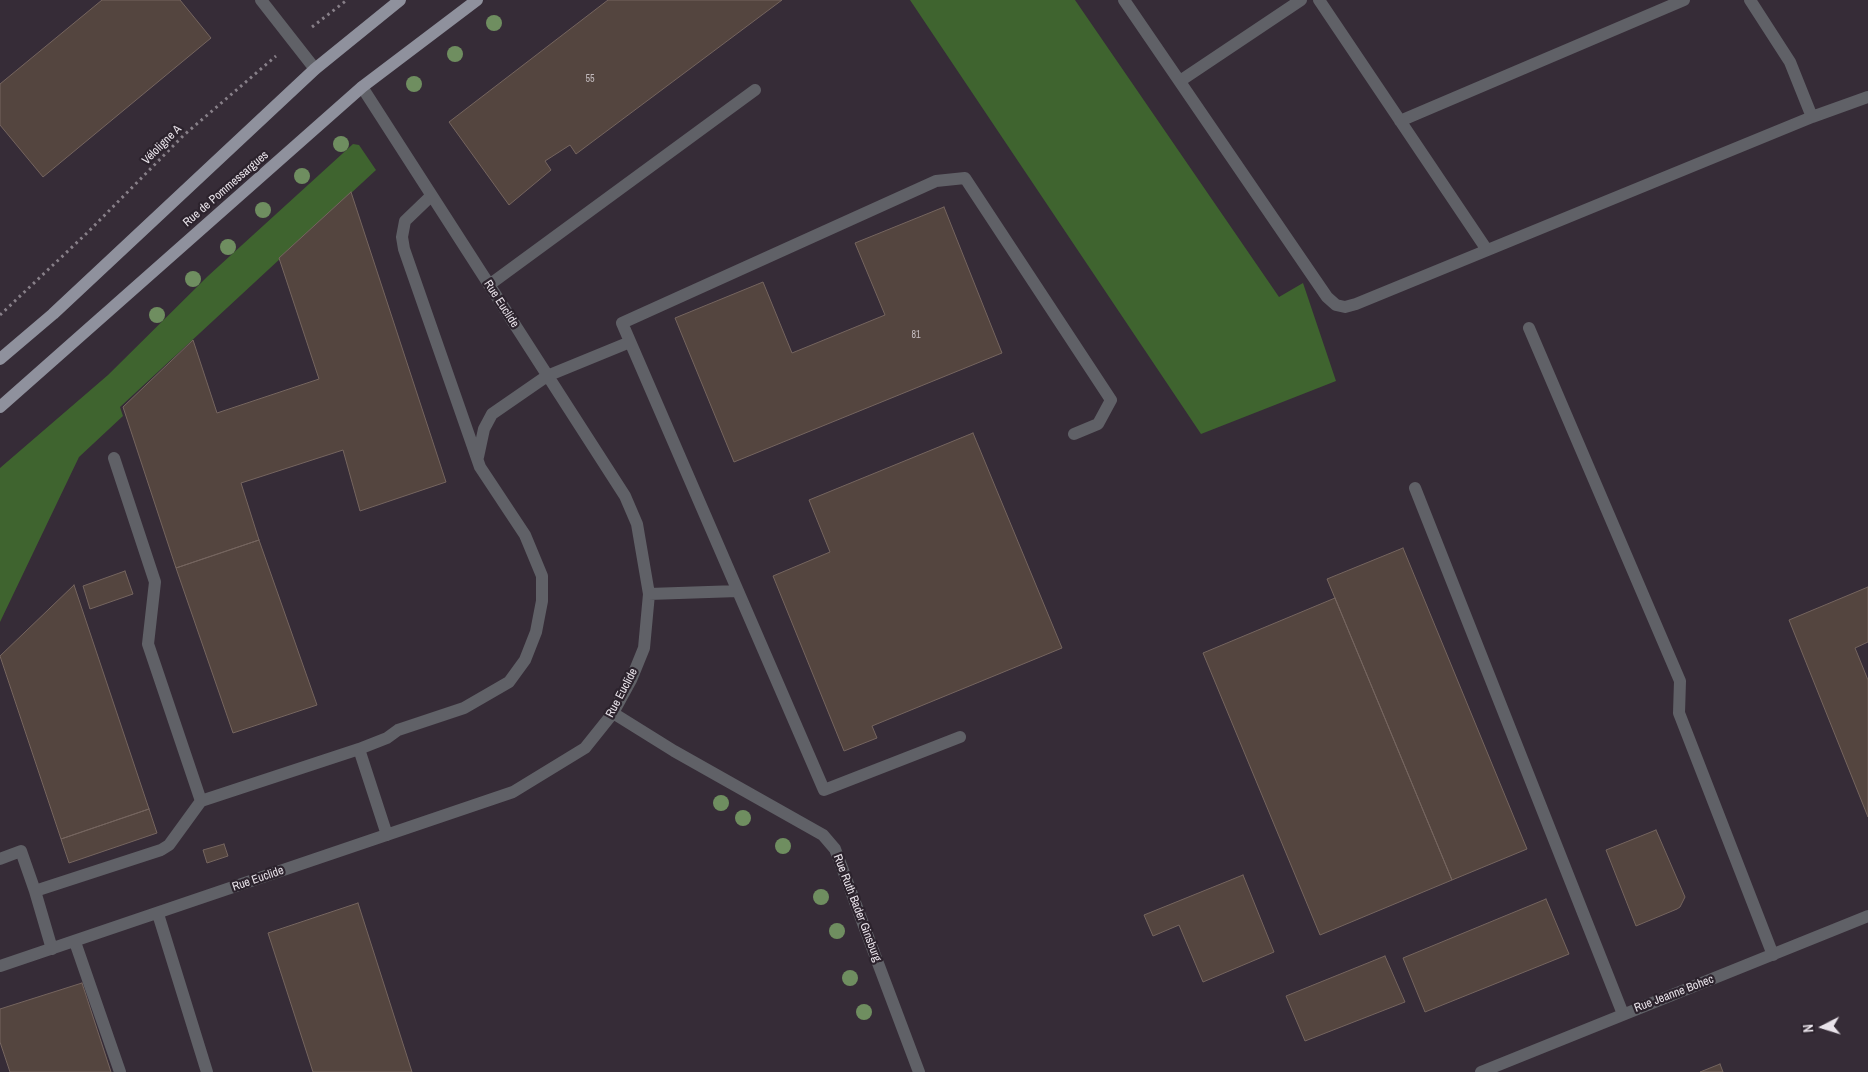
<!DOCTYPE html>
<html>
<head>
<meta charset="utf-8">
<style>
  body { margin:0 }
  #map { position:relative; width:1868px; height:1072px; overflow:hidden; background:#362c37; font-family:"Archivo Narrow",sans-serif }
  canvas { display:block }
  .north { position:absolute; left:1798px; top:1002px; width:50px; height:50px; -webkit-text-stroke:4px #2c232d; paint-order:stroke; rotate:265deg; font-size:14px; font-weight:700; line-height:20px; text-align:center; color:#e9e3ea }
  .north::after { content:''; display:block; margin:auto; width:18px; height:22px; background:#e9e3ea; clip-path:polygon(50% 0,100% 100%,50% 72%,0 100%) }
</style>
</head>
<body>
<div id="map">
<canvas width="1868" height="1072"></canvas>
<div class="north">N</div>
</div>
<script>
const g = document.querySelector('canvas').getContext('2d');
g.lineJoin = 'round';
function fill(path, color) { g.fillStyle = color; g.fill(path, 'evenodd'); }
const poly = rows => new Path2D(rows.map(r => 'M' + r).join(''));
function stroke(path, color, width, dash) { g.strokeStyle = color; g.lineWidth = width; g.lineCap = dash ? 'butt' : 'round'; g.setLineDash(dash || []); g.stroke(path); }
function write(font, color, halo, rows, align = 'center') {
  g.font = font + ' "Archivo Narrow",sans-serif'; g.lineWidth = 4.5; g.setLineDash([]); g.textBaseline = 'middle'; g.strokeStyle = halo; g.fillStyle = color; for (const [text, x, y, turn = 0] of rows) {
    g.save(); g.translate(x, y); g.rotate((+turn || 0) * Math.PI / 180); g.textAlign = isNaN(turn) ? turn : align; if (halo) g.strokeText(text, 0, 0); g.fillText(text, 0, 0); g.restore();
  }
}
fill(poly([
  [910,0,1075,0,1279,297,1303,283,1336,381,1201,434],
  [353,144,359,145,376,170,120,407,123,416,79,457,0,622,0,468,108,375,208,276]
]), '#3f642f');
const building = poly([
  [102,0,180,0,211,38,43,177,0,125,0,84,102,0],
  [608,0,782,0,576,154,570,145,545,161,551,170,509,205,449,122,608,0],
  [351,192,446,482,360,511,343,450,241,483,259,540,176,568,123,407,193,340,217,413,319,379,279,258,351,192],
  [944,207,1002,353,734,462,675,318,763,282,792,353,885,315,855,243,944,207],
  [973,433,1062,648,872,726,877,738,844,751,773,576,830,552,809,500,973,433],
  [259,540,317,705,233,733,176,568,259,540],
  [1403,548,1527,849,1452,880,1327,579,1403,548],
  [125,571,133,594,90,609,83,586,125,571],
  [74,585,149,809,61,839,0,656,74,585],
  [1868,587,1868,642,1855,648,1868,680,1868,817,1789,620,1868,587],
  [1335,598,1452,880,1320,935,1203,653,1335,598],
  [149,809,157,833,69,863,61,839,149,809],
  [1656,830,1685,897,1680,907,1677,909,1636,926,1606,850,1656,830],
  [224,844,228,856,207,863,203,850,224,844],
  [1243,875,1274,952,1203,982,1179,925,1153,936,1144,915,1243,875],
  [1546,899,1569,954,1425,1012,1403,958,1546,899],
  [358,903,412,1072,313,1072,268,933,358,903],
  [1385,956,1405,1002,1305,1041,1286,996,1385,956],
  [82,983,111,1072,10,1072,0,1042,0,1009,82,983],
  [1720,1064,1723,1072,1700,1072,1720,1064]
]);
fill(building, '#54453f');
stroke(building, '#75655f', 1);
stroke(poly([
  [312,27,347,0],
  [0,315,87,233,184,135,276,56]
]), '#888089', 3, [2.5, 4]);
stroke(poly([
  [261,0,315,69],
  [1124,0,1327,297,1336,305,1345,307,1356,304,1812,117,1868,97],
  [1319,0,1487,250],
  [1750,0,1790,62,1812,117],
  [1180,81,1301,0],
  [1400,121,1684,0],
  [489,285,755,90],
  [1529,328,1680,681,1679,713,1773,955],
  [478,457,484,429,492,414,547,376,630,342],
  [114,458,155,582,148,644,201,801],
  [1415,488,1623,1014],
  [649,594,738,591],
  [613,713,674,751,823,835,835,849,919,1072],
  [960,737,824,790,622,323,936,181,965,178,1111,400,1098,424,1074,434],
  [359,749,387,835],
  [0,859,21,851,35,891,52,949],
  [35,891,161,850,169,845,201,801,359,749,387,738,398,730,464,708,509,682,525,660,536,632,542,601,542,576,525,535,480,467,404,249,402,237,405,221,431,196],
  [158,914,207,1072],
  [75,942,120,1072],
  [0,966,513,792,585,748,613,713,631,680,644,648,649,594,637,524,625,496,362,87],
  [1481,1072,1868,916]
]), '#606167', 12);
stroke(poly([
  [0,359,53,314,315,69,400,0],
  [0,407,362,87,477,0]
]), '#8f919d', 12);
g.fillStyle = '#6f8e60';
for (const [x, y] of [
  [494,23],
  [455,54],
  [414,84],
  [341,144],
  [302,176],
  [263,210],
  [228,247],
  [193,279],
  [157,315],
  [721,803],
  [743,818],
  [783,846],
  [821,897],
  [837,931],
  [850,978],
  [864,1012]
]) { g.beginPath(); g.arc(x, y, 8, 0, 2 * Math.PI); g.fill(); }
write('10px', '#c4bcbf', null, [
  ["55",590,79],
  ["81",916,335]
]);
write('12px', '#e9e3ea', '#2c232d', [
  ["Véloligne A",162,145,-45],
  ["Rue de Pommessargues",226,189,-41],
  ["Rue Euclide",501,304,57],
  ["Rue Euclide",622,693,-62],
  ["Rue Euclide",258,879,-19],
  ["Rue Ruth Bader Ginsburg",857,908,69],
  ["Rue Jeanne Bohec",1674,994,-21]
]);
</script>
</body>
</html>
